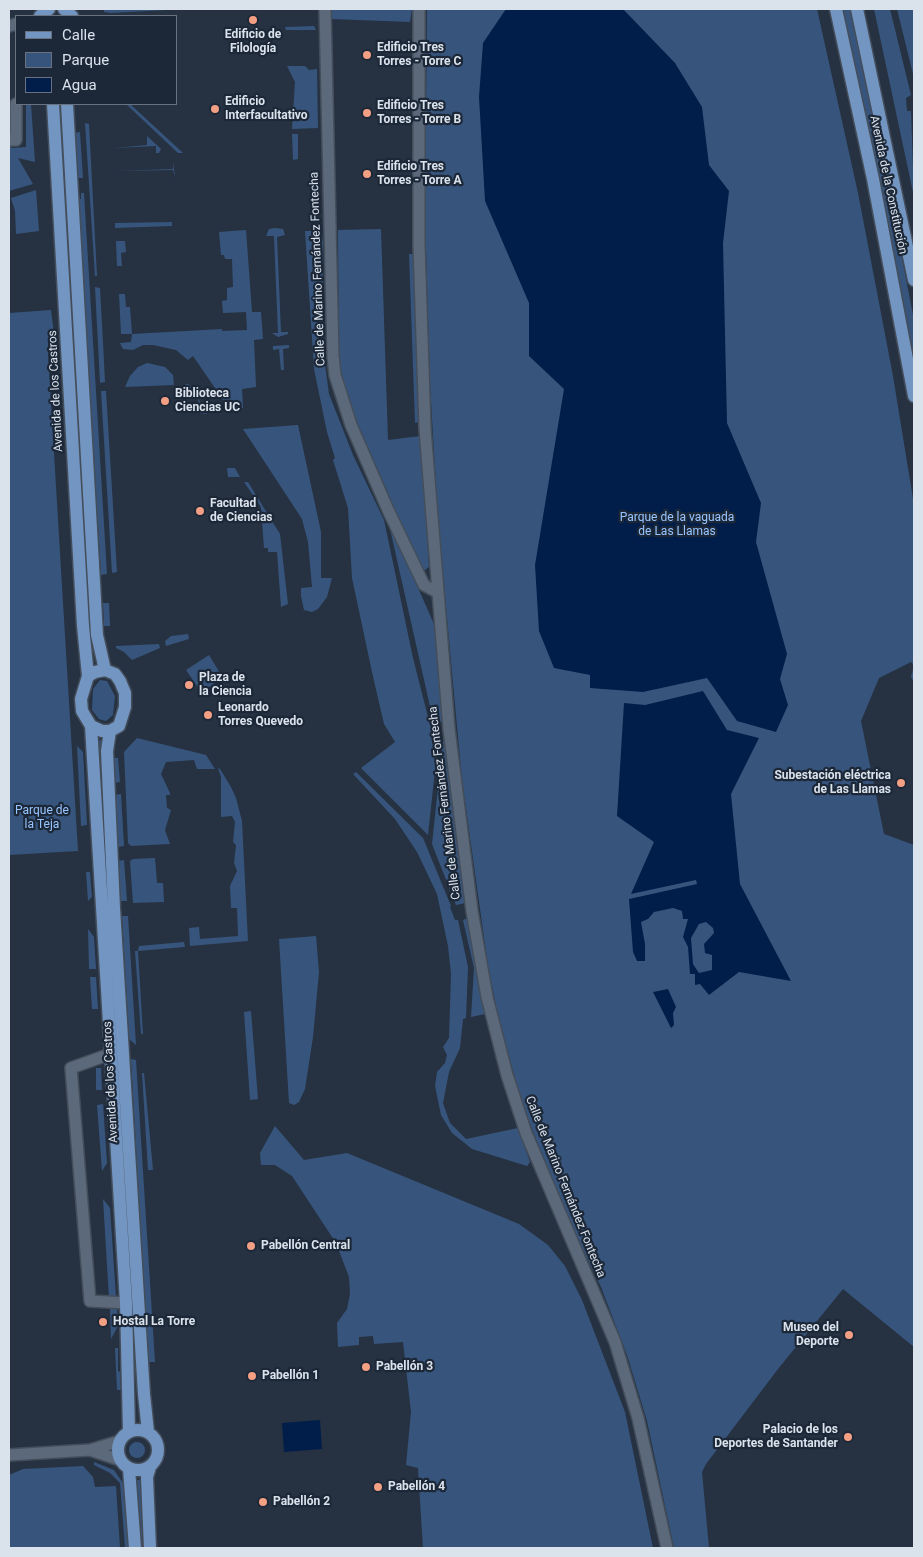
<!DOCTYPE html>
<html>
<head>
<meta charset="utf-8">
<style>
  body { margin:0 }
  #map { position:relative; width:923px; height:1557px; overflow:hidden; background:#263242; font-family:Roboto,sans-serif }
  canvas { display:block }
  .frame { position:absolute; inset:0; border:10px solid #dae2ec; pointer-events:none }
  .legend { position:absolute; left:15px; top:15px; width:162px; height:90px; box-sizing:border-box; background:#1c2838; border:1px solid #687280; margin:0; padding:6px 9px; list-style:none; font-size:15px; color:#dae2ec }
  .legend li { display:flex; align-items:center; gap:10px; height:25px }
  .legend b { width:25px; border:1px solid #687280 }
</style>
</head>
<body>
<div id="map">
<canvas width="923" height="1557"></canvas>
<div class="frame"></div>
<ul class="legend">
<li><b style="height:6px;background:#7395c2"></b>Calle</li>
<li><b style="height:14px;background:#37557c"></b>Parque</li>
<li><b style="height:14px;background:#001e49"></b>Agua</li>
</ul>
</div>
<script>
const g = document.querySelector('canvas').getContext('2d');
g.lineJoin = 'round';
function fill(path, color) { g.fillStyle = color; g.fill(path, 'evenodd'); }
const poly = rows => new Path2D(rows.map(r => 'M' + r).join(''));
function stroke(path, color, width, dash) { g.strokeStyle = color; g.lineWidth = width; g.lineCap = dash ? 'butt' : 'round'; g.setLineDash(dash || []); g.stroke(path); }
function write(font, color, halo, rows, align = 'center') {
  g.font = font + ' Roboto,sans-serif'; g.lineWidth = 4.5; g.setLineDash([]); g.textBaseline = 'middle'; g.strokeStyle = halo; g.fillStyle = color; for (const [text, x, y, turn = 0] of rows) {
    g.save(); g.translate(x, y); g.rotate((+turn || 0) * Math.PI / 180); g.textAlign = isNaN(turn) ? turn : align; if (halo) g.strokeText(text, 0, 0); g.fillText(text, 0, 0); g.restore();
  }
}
fill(poly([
  [104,9,185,9,111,13,104,12],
  [331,9,412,9,410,22,331,19],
  [427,9,817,9,858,193,893,376,914,505,914,682,911,677,914,665,911,662,879,678,861,721,884,834,914,845,914,1347,843,1289,778,1369,706,1464,702,1472,709,1548,674,1548,647,1421,627,1355,601,1287,558,1198,520,1097,498,1016,488,966,462,780,438,521,430,384,425,219],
  [843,9,850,9,886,176,914,320,914,360,879,178],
  [874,9,890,9,911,95,906,98,907,111,911,111,914,197],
  [897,9,914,9,914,78,913,74],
  [314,26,316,30,286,30,285,27],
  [287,66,305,66,309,70,317,69,318,128,292,129,295,82],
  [26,104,31,104,35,162,18,158,33,184,9,191,9,145,12,148,26,147],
  [109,104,130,104,183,153,178,153,126,104],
  [85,123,89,124,97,276,95,276],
  [80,132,83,178,77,178,74,133],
  [61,133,63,133,89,593],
  [292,134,298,134,298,159,293,160],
  [147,136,161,149,159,153,156,153,156,146,114,148,147,145],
  [173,162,175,178,173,170,115,171,173,169],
  [36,190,39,231,16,234,15,211,11,198],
  [81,193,84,193,107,574,101,575,78,199,81,199],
  [172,222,172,226,115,228,115,223],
  [275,228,283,229,285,235,277,237,281,332,288,332,288,334,278,337,272,333,278,333,274,236,266,236,269,229],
  [381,229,388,440,421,436,429,567,425,570,421,569,359,427,343,388,339,358,338,230],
  [246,230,252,312,261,312,263,339,254,340,256,387,242,389,243,408,241,408,240,405,228,407,193,356,188,360,176,350,153,345,143,345,133,350,123,349,120,343,131,342,132,334,121,334,119,294,125,294,126,307,130,307,132,334,222,329,222,331,247,330,246,312,223,313,222,301,227,300,227,288,233,287,232,259,225,259,224,255,221,255,219,232],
  [305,231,317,231,322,236,323,242,322,343,329,394,353,455,384,520,413,658,430,725,438,742,428,835,361,768,395,742,384,724,372,672,352,578,348,508,333,460,335,458,327,432,314,369],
  [116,241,125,241,126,252,121,253,122,266,117,266],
  [409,254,414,254,420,422,415,423],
  [95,287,100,288,103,342,105,382,100,383],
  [51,310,54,334,48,354,78,851,9,855,9,313],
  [289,345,289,348,283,349,284,370,281,370,279,349,273,350,273,346],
  [147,363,165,367,173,375,174,385,125,387,130,376,138,367],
  [186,384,189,384,198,398,207,414,199,413,198,398,184,397,184,386],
  [101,391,106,391,117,572,112,573],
  [298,425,321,532,321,578,332,578,327,597,318,609,312,612,304,610,301,596,301,588,312,587,308,542,302,519,243,429],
  [227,468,235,468,240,477,228,477],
  [244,482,248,482,280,534,288,604,281,607,277,552,268,552,268,548,264,548,261,507],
  [388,520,434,624,444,721,434,724],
  [103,603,109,603,110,626,104,626],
  [188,634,189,639,166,646,165,641,171,636],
  [159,644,160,648,132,660,124,652,116,648,116,646],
  [209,655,223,678,201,692,186,670],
  [100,680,107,681,115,696,113,715,106,721,99,719,92,710,93,689],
  [137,738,206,755,215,769,197,769,194,760,166,762,161,774,170,793,170,795,166,795,167,808,171,810,165,830,170,844,131,846,128,843,124,752],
  [446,739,466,903,456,905,432,844,443,741],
  [98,740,105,741,107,902],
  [77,746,83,752,87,825,81,826],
  [112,758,118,758,120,782,113,783],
  [218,768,220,769,231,787,236,798,242,821,248,941,190,946,189,928,199,927,200,939,238,936,237,908,231,908,230,886,237,871,234,863,236,845,233,842,235,822,232,816,221,817,221,777],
  [356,772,423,838,451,906,450,907,455,920,458,920,468,967,466,1018,463,1019,460,1048,449,1072,443,1103,450,1123,466,1139,518,1128,530,1162,527,1166,472,1149,452,1133,441,1115,435,1086,437,1072,445,1063,447,1055,443,1047,449,1038,451,974,448,946,437,894,417,852,395,819,353,774],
  [121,794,124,846,117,847,114,795],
  [155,858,157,883,163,883,164,902,133,903,130,861,133,859],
  [124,860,127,901,121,901,118,861],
  [86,872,90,872,92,897,88,901],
  [122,916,128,916,136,1045,129,1039],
  [468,918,485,1014,471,1017,474,968,463,920],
  [88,929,94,937,96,969,89,969],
  [316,936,319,972,313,1037,305,1089,299,1102,294,1105,289,1103,279,939],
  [184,942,185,947,138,951,143,1034,141,1034,135,951,138,951,139,946],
  [90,977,96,977,98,1009,92,1009],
  [251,1011,258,1099,250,1100,244,1012],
  [131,1059,136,1060,155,1362,148,1362],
  [96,1068,101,1068,102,1090,96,1090],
  [142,1073,144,1073,153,1170,148,1170],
  [103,1104,107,1163,102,1171,97,1105],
  [275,1126,304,1160,347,1153,519,1224,548,1245,565,1266,582,1300,625,1412,653,1548,423,1548,418,1468,406,1465,411,1412,403,1342,374,1344,373,1336,359,1337,359,1345,338,1347,337,1323,347,1309,350,1294,349,1277,336,1243,292,1176,275,1165,261,1165,260,1153],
  [103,1199,110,1208,116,1297,109,1298],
  [117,1307,118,1326,111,1339,110,1308],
  [115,1348,118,1348,118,1371,120,1372,121,1390,117,1390],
  '129 1450a8 8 0 1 1 16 0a8 8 0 1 1-16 0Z',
  [94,1462,114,1470,125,1486,128,1548,125,1548,120,1483,110,1473,94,1465],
  [83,1466,93,1477,95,1487,116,1486,120,1548,10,1548,9,1475,23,1469],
  [137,1480,140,1480,144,1548,142,1548]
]), '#37557c');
fill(poly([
  [506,9,623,9,675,63,702,107,709,165,729,191,723,243,727,423,761,503,756,542,787,654,780,679,788,705,776,732,737,721,707,678,643,692,590,688,590,675,554,668,539,631,535,565,564,389,529,356,529,303,485,201,479,97,483,43],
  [703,691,727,730,759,738,731,794,740,884,791,981,739,972,709,995,700,984,695,985,695,974,690,974,688,947,683,937,688,919,683,919,682,911,673,908,654,912,648,919,641,922,645,944,645,961,637,961,633,952,629,899,697,884,696,880,631,894,654,842,617,816,624,703,645,705],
  [706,922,713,928,714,933,704,944,705,953,712,955,712,970,699,973,693,964,691,938,699,924],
  [668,989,676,1007,673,1013,674,1025,671,1028,653,992],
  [320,1420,322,1449,284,1452,282,1423]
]), '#001e49');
const street = poly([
  [325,9,333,356,335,375,351,425,388,510,424,585,437,592],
  [419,9,419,245,425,429,449,729,472,911,487,997,507,1075,526,1133,615,1342,638,1418,667,1548],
  [9,26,16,24],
  [9,140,16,140,16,104],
  [110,1054,71,1068,90,1301,126,1303],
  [90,1450,120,1460],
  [9,1455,90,1450,120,1441]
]);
const primary = poly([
  [64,9,72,16],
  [836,9,873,179,914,396],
  [857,9,914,280],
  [40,16,49,9],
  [53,104,83,626,88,676],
  [67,104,97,635,105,670],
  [105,670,115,674,120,681,125,693,125,707,119,726,110,731,102,731,91,726,82,711,81,699,88,676,95,672,105,670],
  [91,726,126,1303,129,1432],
  [110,731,107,751,114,908,144,1394,148,1432],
  '118 1450a20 20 0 1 1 40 0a20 20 0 1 1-40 0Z',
  [150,1467,147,1477,150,1548],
  [129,1469,135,1548]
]);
stroke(street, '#444e5b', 14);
stroke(primary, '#444e5b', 15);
stroke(street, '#5c697b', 11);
stroke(primary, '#7395c2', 12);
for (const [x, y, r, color] of [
  [253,20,5,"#f39f84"],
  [367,55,5,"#f39f84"],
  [215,109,5,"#f39f84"],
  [367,113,5,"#f39f84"],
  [367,174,5,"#f39f84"],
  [165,401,5,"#f39f84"],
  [200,511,5,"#f39f84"],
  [189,685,5,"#f39f84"],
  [208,715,5,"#f39f84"],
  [901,783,5,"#f39f84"],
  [251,1246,5,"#f39f84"],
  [103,1322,5,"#f39f84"],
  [849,1335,5,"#f39f84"],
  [366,1367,5,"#f39f84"],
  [252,1376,5,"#f39f84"],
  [848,1437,5,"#f39f84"],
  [378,1487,5,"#f39f84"],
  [263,1502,5,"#f39f84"]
]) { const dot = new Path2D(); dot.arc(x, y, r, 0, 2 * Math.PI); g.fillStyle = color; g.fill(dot); stroke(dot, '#1c2838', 2); }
write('bold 12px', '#dae2ec', '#1c2838', [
  ["Edificio de",253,35,"center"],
  ["Filología",253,49,"center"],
  ["Edificio Tres",377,48],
  ["Torres - Torre C",377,62],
  ["Edificio",225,102],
  ["Interfacultativo",225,116],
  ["Edificio Tres",377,106],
  ["Torres - Torre B",377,120],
  ["Edificio Tres",377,167],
  ["Torres - Torre A",377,181],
  ["Biblioteca",175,394],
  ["Ciencias UC",175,408],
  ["Facultad",210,504],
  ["de Ciencias",210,518],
  ["Plaza de",199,678],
  ["la Ciencia",199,692],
  ["Leonardo",218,708],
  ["Torres Quevedo",218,722],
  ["Subestación eléctrica",891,776,"right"],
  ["de Las Llamas",891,790,"right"],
  ["Pabellón Central",261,1246],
  ["Hostal La Torre",113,1322],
  ["Museo del",839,1328,"right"],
  ["Deporte",839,1342,"right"],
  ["Pabellón 3",376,1367],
  ["Pabellón 1",262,1376],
  ["Palacio de los",838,1430,"right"],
  ["Deportes de Santander",838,1444,"right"],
  ["Pabellón 4",388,1487],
  ["Pabellón 2",273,1502]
], 'left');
write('12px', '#dae2ec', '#1c2838', [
  ["Avenida de la Constitución",888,185,78],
  ["Calle de Marino Fernández Fontecha",318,269,-92],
  ["Avenida de los Castros",56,391,-93],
  ["Calle de Marino Fernández Fontecha",445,803,-97],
  ["Avenida de los Castros",111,1082,-93],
  ["Calle de Marino Fernández Fontecha",565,1187,68]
]);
write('12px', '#98c5ff', '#1c2838', [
  ["Parque de la vaguada",677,518],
  ["de Las Llamas",677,532],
  ["Parque de",42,811],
  ["la Teja",42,825]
]);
</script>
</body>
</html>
